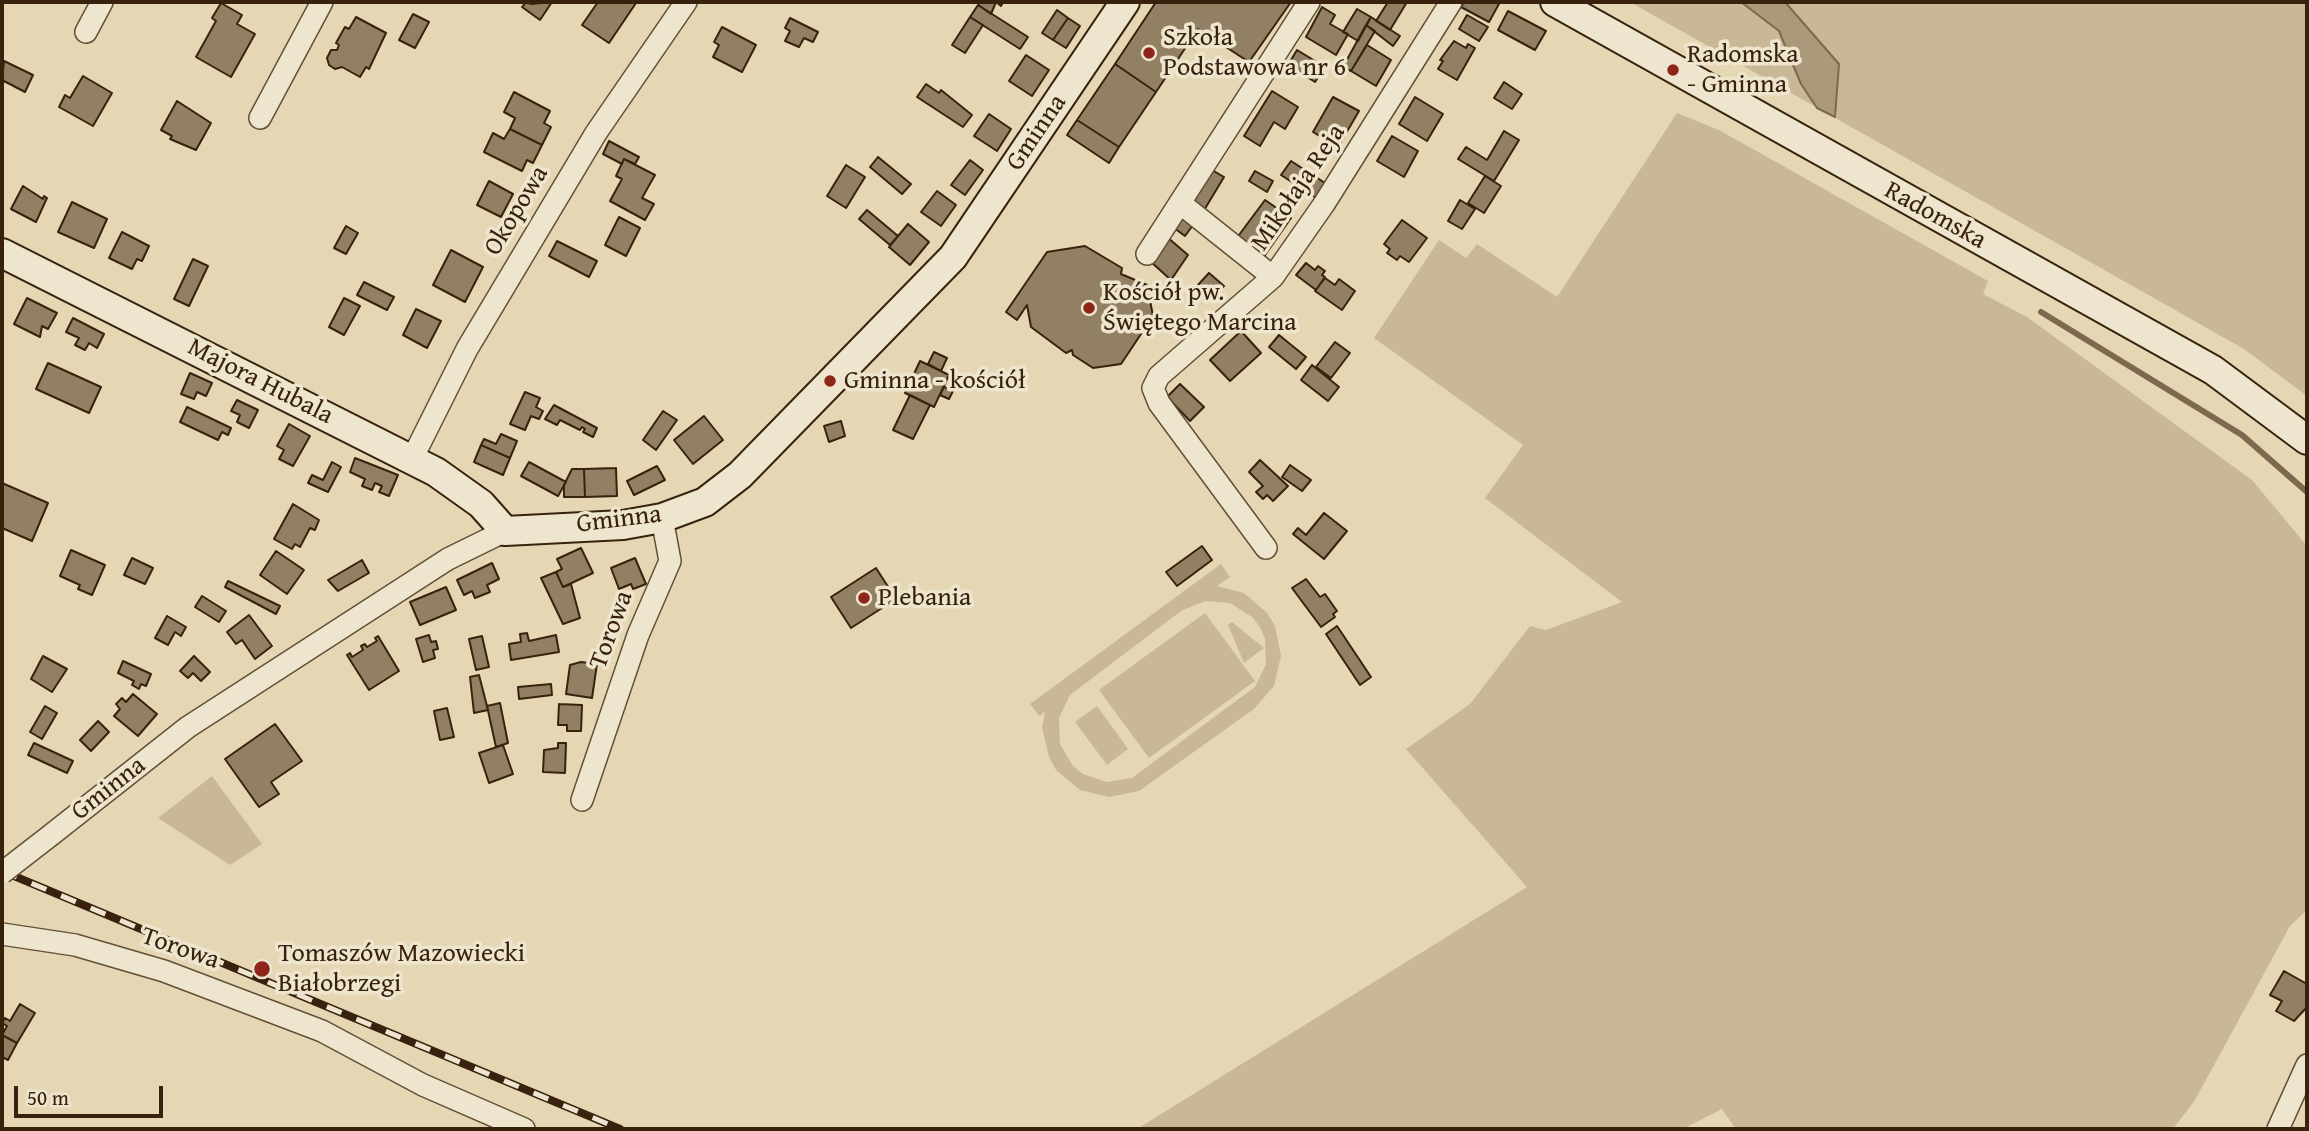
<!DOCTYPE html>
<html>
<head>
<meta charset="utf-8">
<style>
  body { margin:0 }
  #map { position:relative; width:2309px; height:1131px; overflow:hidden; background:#e5d7b4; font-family:"Gentium Book Plus",serif }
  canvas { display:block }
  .frame { position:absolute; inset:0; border:4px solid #38220d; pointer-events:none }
  .scale { position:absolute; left:14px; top:1086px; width:149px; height:32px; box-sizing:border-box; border:4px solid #38220d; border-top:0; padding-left:9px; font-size:21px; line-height:24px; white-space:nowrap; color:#38220d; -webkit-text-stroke:5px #eee5ce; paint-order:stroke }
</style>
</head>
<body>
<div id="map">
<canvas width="2309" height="1131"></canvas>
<div class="frame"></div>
<div class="scale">50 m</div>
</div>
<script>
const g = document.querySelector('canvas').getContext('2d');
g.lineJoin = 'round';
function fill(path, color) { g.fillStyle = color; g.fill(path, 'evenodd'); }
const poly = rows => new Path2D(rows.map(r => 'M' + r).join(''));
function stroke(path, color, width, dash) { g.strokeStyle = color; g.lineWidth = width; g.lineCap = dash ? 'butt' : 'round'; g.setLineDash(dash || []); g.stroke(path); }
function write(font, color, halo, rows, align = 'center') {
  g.font = font + ' "Gentium Book Plus",serif'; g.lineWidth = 7; g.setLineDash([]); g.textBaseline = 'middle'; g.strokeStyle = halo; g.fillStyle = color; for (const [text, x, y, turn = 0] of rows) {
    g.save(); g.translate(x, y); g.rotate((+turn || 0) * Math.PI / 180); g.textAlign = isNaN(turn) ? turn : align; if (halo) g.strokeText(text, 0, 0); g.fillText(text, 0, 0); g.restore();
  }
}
fill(poly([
  [1630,2,2307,2,2307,396,2244,349],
  [1677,113,1719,130,1988,281,1983,294,2027,317,2252,480,2307,546,2307,910,2290,926,2195,1100,2173,1129,1736,1129,1722,1109,1683,1129,1137,1129,1527,887,1406,749,1470,704,1530,626,1546,630,1622,602,1485,498,1523,445,1374,338,1439,240,1466,258,1477,244,1557,297],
  [1221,564,1230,577,1217,586,1244,593,1267,613,1275,626,1281,656,1274,686,1254,709,1139,791,1109,797,1080,790,1056,770,1049,757,1042,727,1045,712,1039,716,1030,704],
  [1205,601,1230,603,1252,617,1260,627,1265,639,1266,664,1255,687,1132,778,1107,782,1083,774,1073,766,1060,744,1059,718,1070,695,1181,611],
  [1205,613,1255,681,1149,758,1099,690],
  [1232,622,1264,648,1244,663,1228,625],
  [1097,706,1128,749,1107,765,1075,722],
  [212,776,262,844,230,865,158,818]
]), '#c8b898');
const water = poly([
  [1741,2,1785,2,1839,64,1835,117,1817,108,1801,84,1779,31,1741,2]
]);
fill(water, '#aa997b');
stroke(water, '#7c694f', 2);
stroke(poly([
  [2041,312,2242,435,2307,492]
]), '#7c694f', 6);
const building = poly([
  [526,2,531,4,552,2,540,20,522,7,526,2],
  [598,2,636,3,609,43,582,25,598,2],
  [980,2,1003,2,1001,6,996,2,991,14,978,5,980,2],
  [1156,2,1291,2,1249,62,1198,29,1156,92,1115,64,1156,2],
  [1388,2,1407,2,1390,30,1376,21,1388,2],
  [1464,2,1500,2,1489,22,1461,7,1464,2],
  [221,3,242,15,237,24,255,34,231,77,196,57,216,21,212,18,221,3],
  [978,5,1028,37,1020,49,970,17,978,5],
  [1322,7,1335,15,1330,24,1348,34,1336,55,1306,37,1322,7],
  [1357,9,1371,17,1358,41,1343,32,1357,9],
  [1057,10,1068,18,1053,40,1042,33,1057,10],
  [1508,11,1546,31,1535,50,1498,30,1508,11],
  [413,14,429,22,415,48,399,40,413,14],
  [1467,15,1488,27,1479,41,1459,29,1467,15],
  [356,17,386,33,369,69,366,67,360,77,342,67,335,69,329,65,327,58,331,50,337,50,339,45,336,43,345,27,349,29,356,17],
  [970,17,983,25,965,53,952,45,970,17],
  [1371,17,1400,36,1393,46,1366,25,1371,17],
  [790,18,818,32,813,42,804,38,799,47,785,41,790,31,785,28,790,18],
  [1068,18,1080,26,1066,48,1053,40,1068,18],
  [1366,25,1375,31,1351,71,1343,67,1366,25],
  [722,27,756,45,742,72,713,57,719,45,714,42,722,27],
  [1454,41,1466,48,1468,44,1475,48,1457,80,1438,69,1443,61,1440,60,1454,41],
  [1367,45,1391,60,1376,86,1351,71,1367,45],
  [1297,50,1325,67,1315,82,1288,65,1297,50],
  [1026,55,1049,70,1032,96,1009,81,1026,55],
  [4,61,33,75,25,92,2,80,4,61],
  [1115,64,1156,92,1119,147,1077,120,1115,64],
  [83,76,112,93,93,126,59,107,65,95,70,98,83,76],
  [1504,82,1522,94,1512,109,1494,98,1504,82],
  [926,84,939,93,941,90,972,115,963,127,917,97,926,84],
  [1272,91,1298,107,1285,129,1274,122,1260,146,1244,136,1272,91],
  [514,92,550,111,544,123,551,127,542,145,510,129,515,118,504,112,514,92],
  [1333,97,1359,111,1338,147,1313,132,1333,97],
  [1415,97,1443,114,1427,141,1399,124,1415,97],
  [177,101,211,123,196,150,170,139,172,136,161,130,177,101],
  [989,114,1011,129,997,151,974,136,989,114],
  [1077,120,1119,147,1109,163,1067,135,1077,120],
  [510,129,542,145,533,163,527,160,522,171,484,152,493,133,504,139,510,129],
  [1504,131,1519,140,1494,181,1458,159,1466,147,1487,160,1504,131],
  [1392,136,1418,151,1404,177,1377,161,1392,136],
  [609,141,639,157,635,164,624,159,622,164,603,154,609,141],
  [878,157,911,184,902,194,870,167,878,157],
  [624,159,655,175,642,198,654,204,645,220,610,201,622,179,616,176,624,159],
  [970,160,983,170,965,195,951,185,970,160],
  [1291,161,1308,172,1298,186,1281,175,1291,161],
  [846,165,865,177,846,208,827,196,846,165],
  [1212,170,1224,177,1203,212,1191,206,1212,170],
  [1255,171,1273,181,1267,192,1249,181,1255,171],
  [1308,172,1325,183,1316,198,1298,186,1308,172],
  [1485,176,1501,186,1484,213,1468,203,1485,176],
  [489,181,513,194,501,217,477,205,489,181],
  [23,186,43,199,44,196,47,198,36,222,11,209,23,186],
  [937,191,956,205,941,226,921,212,937,191],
  [1265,200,1291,218,1263,258,1236,239,1265,200],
  [1460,200,1475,209,1462,229,1448,221,1460,200],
  [72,202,107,219,94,248,58,232,72,202],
  [867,210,898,236,890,245,859,219,867,210],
  [1184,213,1196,221,1185,236,1174,228,1184,213],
  [619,217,640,228,626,256,605,245,619,217],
  [1402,220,1427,238,1409,262,1400,256,1397,260,1387,253,1390,249,1384,244,1402,220],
  [908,224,929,242,910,265,889,247,908,224],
  [346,226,358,233,346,254,334,248,346,226],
  [122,232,149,246,142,261,137,259,132,269,109,258,122,232],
  [1167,237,1188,255,1171,280,1150,261,1167,237],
  [557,241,597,261,589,277,549,256,557,241],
  [1085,246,1122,268,1121,274,1147,285,1153,316,1121,364,1093,368,1073,355,1072,350,1066,353,1031,327,1027,305,1017,320,1006,312,1047,252,1085,246],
  [451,250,483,267,465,302,433,285,451,250],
  [193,259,208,266,189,306,174,299,193,259],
  [1306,263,1315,270,1318,266,1325,271,1322,275,1325,277,1316,290,1296,275,1306,263],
  [1209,273,1224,286,1211,299,1197,286,1209,273],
  [1325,278,1335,285,1339,279,1355,291,1342,310,1315,291,1325,278],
  [364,282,394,297,387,310,357,295,364,282],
  [27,298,57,313,48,329,42,326,40,337,14,324,27,298],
  [344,298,360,306,344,335,329,327,344,298],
  [416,309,441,321,427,348,403,335,416,309],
  [73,318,104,334,97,348,89,343,85,350,75,345,79,338,66,332,73,318],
  [1241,331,1261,353,1230,381,1210,360,1241,331],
  [1279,335,1306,357,1296,369,1269,347,1279,335],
  [1335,342,1350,353,1331,378,1316,367,1335,342],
  [934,352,947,358,941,371,928,364,934,352],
  [920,361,949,375,934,407,905,393,920,361],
  [48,363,101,387,89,413,36,389,48,363],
  [1312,365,1339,387,1328,401,1301,380,1312,365],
  [190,373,212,383,206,396,197,392,194,399,181,394,190,373],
  [1180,384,1204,407,1190,421,1167,397,1180,384],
  [944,387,953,391,949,399,940,395,944,387],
  [525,392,540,398,536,407,543,411,539,419,531,416,525,430,510,424,525,392],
  [910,395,930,405,913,439,893,430,910,395],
  [237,400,258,410,249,428,237,422,240,415,231,411,237,400],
  [554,405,597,428,593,437,583,432,585,429,582,427,580,430,560,420,557,425,545,419,554,405],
  [187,407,231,428,228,435,222,432,218,440,180,422,187,407],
  [663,411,677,420,656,450,643,440,663,411],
  [704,416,723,440,693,464,674,440,704,416],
  [841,421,845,436,829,442,824,426,841,421],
  [289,424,310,436,293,466,279,459,284,450,277,446,289,424],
  [501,434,517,441,510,458,481,445,484,439,496,444,501,434],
  [481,445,510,458,503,475,474,462,481,445],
  [355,458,398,475,389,496,379,492,382,486,375,483,372,490,362,486,365,479,350,472,355,458],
  [1260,460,1288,486,1273,501,1267,495,1263,499,1256,492,1263,486,1249,472,1260,460],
  [332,462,341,467,328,492,308,483,312,475,323,480,332,462],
  [529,462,566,482,558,496,521,476,529,462],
  [1290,465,1311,480,1302,491,1282,477,1290,465],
  [657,466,665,480,634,495,627,481,657,466],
  [616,468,617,496,585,497,584,469,616,468],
  [572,469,584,469,585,497,564,497,564,485,572,469],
  [2,483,48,503,32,541,2,528,2,483],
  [293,504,319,520,315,530,310,528,300,547,295,544,292,549,274,539,293,504],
  [1324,513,1347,531,1324,559,1293,534,1298,528,1306,535,1324,513],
  [1202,546,1212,560,1177,586,1166,572,1202,546],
  [581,548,593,573,563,587,556,572,562,569,557,559,581,548],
  [71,550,105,565,92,595,78,589,80,585,60,576,71,550],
  [276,551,304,570,287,594,260,575,276,551],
  [132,558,153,568,145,584,124,575,132,558],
  [635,558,646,584,633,589,631,584,619,589,611,568,635,558],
  [362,560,369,573,338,591,328,580,362,560],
  [492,563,499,579,487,585,490,592,475,598,472,591,464,595,457,580,492,563],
  [876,568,896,599,851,628,831,597,876,568],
  [556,572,563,587,571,584,580,618,563,624,541,578,556,572],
  [1306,579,1320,597,1325,594,1337,611,1333,614,1335,617,1321,627,1292,588,1306,579],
  [228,581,280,606,276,614,225,587,228,581],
  [446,587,456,610,420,625,410,602,446,587],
  [202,596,226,611,219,622,195,607,202,596],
  [249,615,272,646,255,659,242,640,236,644,227,632,249,615],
  [167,616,186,627,181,636,175,632,168,645,155,638,167,616],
  [1337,626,1371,677,1360,685,1326,634,1337,626],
  [527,633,529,641,556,635,559,652,511,660,509,644,521,642,520,634,527,633],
  [429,635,431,642,436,641,438,649,433,650,435,658,423,662,416,639,429,635],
  [378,636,399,671,369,690,347,655,350,653,352,657,363,650,361,646,365,644,367,647,377,641,375,638,378,636],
  [482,636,489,667,476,670,469,639,482,636],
  [43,656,67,669,52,692,31,679,43,656],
  [194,656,210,672,201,681,193,673,188,678,180,671,194,656],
  [123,661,151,674,146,686,141,684,139,689,132,685,134,681,118,673,123,661],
  [581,662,597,664,592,698,566,694,570,665,581,662],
  [479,675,488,710,474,713,470,677,479,675],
  [551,684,552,695,519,699,518,687,551,684],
  [133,694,157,714,138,736,114,716,120,709,116,704,122,698,126,702,133,694],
  [500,703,508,743,496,747,487,706,500,703],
  [559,704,582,705,581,731,567,731,567,725,558,725,559,704],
  [45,706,57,713,42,739,30,732,45,706],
  [447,708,454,737,440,740,434,711,447,708],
  [98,721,109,732,91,751,80,740,98,721],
  [275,724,302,761,271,782,279,794,259,807,225,759,275,724],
  [34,743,73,761,67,773,28,755,34,743],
  [558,743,566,743,565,773,543,772,544,750,558,748,558,743],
  [503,745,513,774,489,783,479,753,503,745],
  [2284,971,2307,984,2307,1007,2294,1021,2276,1011,2282,1001,2270,995,2284,971],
  [20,1004,35,1013,17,1043,2,1035,7,1026,2,1023,5,1018,10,1021,20,1004],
  [2,1035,17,1043,8,1060,2,1057,2,1035]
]);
fill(building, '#928064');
stroke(building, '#38220d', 2);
const street = poly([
  [86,32,102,2],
  [260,118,322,2],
  [1180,203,1273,277],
  [1147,254,1309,2],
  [412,459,467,349,596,133,686,2],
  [1266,548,1159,403,1153,388,1159,376,1273,277,1324,204,1451,2],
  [582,800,638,635,670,561,662,518],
  [51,835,188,727,448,559,505,531],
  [2,934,75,945,164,971,322,1031,423,1085,524,1129],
  [2278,1129,2307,1065]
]);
const secondary = poly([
  [1555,2,2213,370,2307,440],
  [2,253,436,472,481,504,505,531,623,525,662,518,705,502,740,475,953,257,1125,2]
]);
stroke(street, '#634f37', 24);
stroke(secondary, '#38220d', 32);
stroke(street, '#eee5ce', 21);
stroke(secondary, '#eee5ce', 28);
const rail = poly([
  [2,871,620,1129]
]);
stroke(rail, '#38220d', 8);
stroke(rail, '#eee5ce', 5, [16]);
const streetBridge = poly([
  [2,873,51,835]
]);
stroke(streetBridge, '#634f37', 24, []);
stroke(streetBridge, '#eee5ce', 21);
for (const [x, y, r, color] of [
  [1149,53,7,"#8f2418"],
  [1673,70,7,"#8f2418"],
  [1089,308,7,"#8f2418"],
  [830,381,7,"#8f2418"],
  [864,598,7,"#8f2418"],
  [262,969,9,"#8f2418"]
]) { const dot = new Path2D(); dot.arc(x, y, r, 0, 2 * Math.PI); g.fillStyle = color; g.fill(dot); stroke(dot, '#eee5ce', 2.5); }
write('26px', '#38220d', '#eee5ce', [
  ["Szkoła",1163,38],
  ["Podstawowa nr 6",1163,68],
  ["Radomska",1687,55],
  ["- Gminna",1687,85],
  ["Kościół pw.",1103,293],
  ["Świętego Marcina",1103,323],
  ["Gminna - kościół",844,381],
  ["Plebania",878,598],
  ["Tomaszów Mazowiecki",278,954],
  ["Białobrzegi",278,984]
], 'left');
write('26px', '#38220d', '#eee5ce', [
  ["Gminna",1037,133,-56],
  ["Mikołaja Reja",1299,188,-56],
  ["Okopowa",517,211,-59],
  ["Radomska",1935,216,29],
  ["Majora Hubala",260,382,27],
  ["Gminna",619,520,-7],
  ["Torowa",612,630,-70],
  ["Gminna",109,789,-38],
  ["Torowa",180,949,19]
]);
</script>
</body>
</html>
